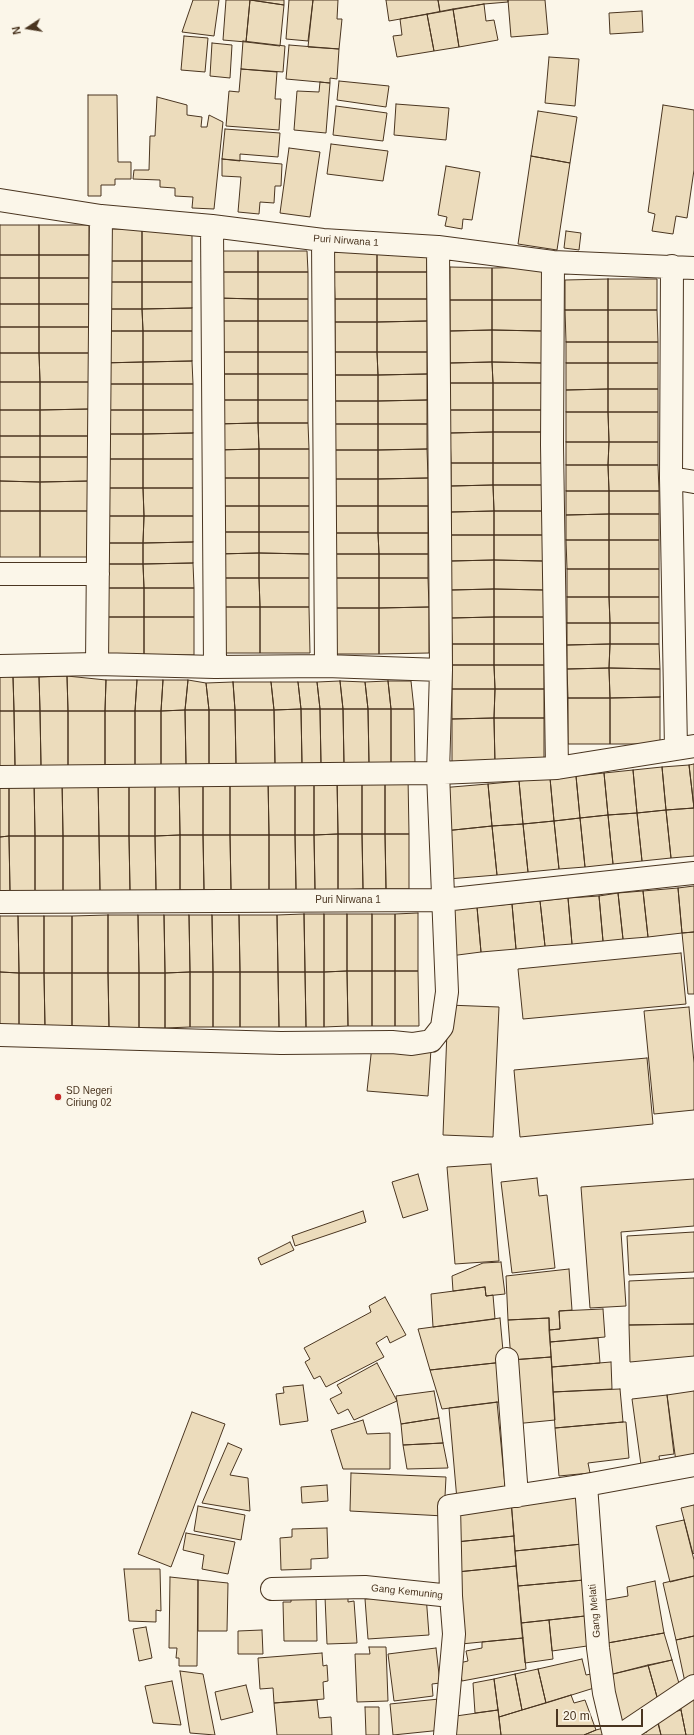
<!DOCTYPE html>
<html>
<head>
<meta charset="utf-8">
<style>
  body { margin:0 }
  #map { position:relative; width:694px; height:1735px; overflow:hidden; background:#fbf6e9; font-family:Arial,sans-serif }
  canvas { display:block }
  .north { position:absolute; left:8px; top:8px; width:40px; height:40px; -webkit-text-stroke:3px #fbf6e9; paint-order:stroke; rotate:258deg; font-size:11px; font-weight:700; line-height:16px; text-align:center; color:#4a3520 }
  .north::after { content:''; display:block; margin:auto; width:14px; height:18px; background:#4a3520; clip-path:polygon(50% 0,100% 100%,50% 72%,0 100%) }
  .scale { position:absolute; left:556px; top:1709px; width:87px; height:18px; box-sizing:border-box; border:2px solid #4a3520; border-top:0; padding-left:5px; font-size:12px; line-height:14px; white-space:nowrap; color:#4a3520; -webkit-text-stroke:3px #fbf6e9; paint-order:stroke }
</style>
</head>
<body>
<div id="map">
<canvas width="694" height="1735"></canvas>
<div class="north">N</div>
<div class="scale">20 m</div>
</div>
<script>
const g = document.querySelector('canvas').getContext('2d');
g.lineJoin = 'round';
function fill(path, color) { g.fillStyle = color; g.fill(path, 'evenodd'); }
const poly = rows => new Path2D(rows.map(r => 'M' + r).join(''));
function stroke(path, color, width, dash) { g.strokeStyle = color; g.lineWidth = width; g.lineCap = dash ? 'butt' : 'round'; g.setLineDash(dash || []); g.stroke(path); }
function write(font, color, halo, rows, align = 'center') {
  g.font = font + ' Arial,sans-serif'; g.lineWidth = 3; g.setLineDash([]); g.textBaseline = 'middle'; g.strokeStyle = halo; g.fillStyle = color; for (const [text, x, y, turn = 0] of rows) {
    g.save(); g.translate(x, y); g.rotate((+turn || 0) * Math.PI / 180); g.textAlign = isNaN(turn) ? turn : align; if (halo) g.strokeText(text, 0, 0); g.fillText(text, 0, 0); g.restore();
  }
}
const building = poly([
  [193,0,219,0,214,36,182,32,193,0],
  [226,0,250,0,246,42,223,40,226,0],
  [250,0,284,5,280,46,246,42,250,0],
  [251,0,284,0,284,5,251,0],
  [289,0,313,0,308,41,286,39,289,0],
  [313,0,338,0,337,19,342,19,339,49,308,47,313,0],
  [386,0,438,0,440,12,389,21,386,0],
  [438,0,508,0,508,2,484,4,440,12,438,0],
  [508,0,545,0,548,34,511,37,508,0],
  [484,4,486,21,494,20,498,40,459,47,453,9,484,4],
  [453,9,459,47,434,51,427,14,453,9],
  [642,11,643,32,610,34,609,13,642,11],
  [427,14,434,51,397,57,393,36,402,35,400,19,427,14],
  [184,36,208,38,205,72,181,70,184,36],
  [243,41,285,46,283,72,241,69,243,41],
  [212,43,232,45,230,78,210,76,212,43],
  [289,45,339,49,337,79,330,78,330,83,286,79,289,45],
  [549,57,579,59,575,106,545,103,549,57],
  [241,69,277,72,275,99,281,99,279,130,226,126,229,91,239,92,241,69],
  [339,81,389,86,386,107,337,100,339,81],
  [320,82,330,83,326,133,294,130,297,91,319,92,320,82],
  [88,95,117,95,118,162,131,162,131,179,115,179,115,185,101,185,101,196,88,196,88,95],
  [157,97,187,105,187,115,202,117,201,127,207,127,209,115,223,122,214,209,192,208,193,197,175,196,175,188,160,187,160,180,133,179,134,170,149,170,150,136,155,136,157,97],
  [396,104,449,108,446,140,394,135,396,104],
  [663,105,694,110,694,170,687,218,676,216,673,234,652,231,655,214,648,212,663,105],
  [336,106,387,113,383,141,333,135,336,106],
  [538,111,577,117,570,163,531,156,538,111],
  [225,129,280,133,278,157,240,154,240,161,222,159,225,129],
  [331,144,388,151,383,181,327,174,331,144],
  [289,148,320,152,310,217,280,213,289,148],
  [531,156,570,163,557,250,518,244,531,156],
  [222,159,282,164,281,186,275,186,274,203,260,202,259,214,238,212,241,177,222,176,222,159],
  [446,166,480,172,472,220,463,219,462,229,445,226,447,217,438,215,446,166],
  [0,225,39,225,39,255,0,255,0,225],
  [39,225,89,225,89,255,39,255,39,225],
  [103,229,142,229,142,261,103,261,103,229],
  [142,229,192,229,192,261,142,261,142,229],
  [566,231,581,233,579,250,564,248,566,231],
  [216,251,258,251,258,272,215,272,216,251],
  [258,251,307,251,308,272,258,272,258,251],
  [334,252,377,252,377,272,334,272,334,252],
  [377,252,427,252,427,272,377,272,377,252],
  [0,255,39,255,39,278,0,278,0,255],
  [39,255,89,255,89,278,39,278,39,255],
  [103,261,142,261,142,282,102,282,103,261],
  [142,261,192,261,192,282,142,282,142,261],
  [450,267,492,268,492,300,450,300,450,267],
  [542,267,542,300,492,300,492,268,542,267],
  [215,272,258,272,258,299,216,298,215,272],
  [258,272,308,272,308,299,258,299,258,272],
  [334,272,377,272,377,299,335,299,334,272],
  [377,272,427,272,427,299,377,299,377,272],
  [0,278,39,278,39,304,0,304,0,278],
  [39,278,89,278,89,304,39,304,39,278],
  [608,279,657,279,657,310,608,310,608,279],
  [608,279,608,310,565,310,565,280,608,279],
  [102,282,142,282,142,309,102,309,102,282],
  [142,282,192,282,192,308,142,309,142,282],
  [216,298,258,299,258,321,216,321,216,298],
  [258,299,308,299,308,321,258,321,258,299],
  [335,299,377,299,377,322,335,322,335,299],
  [377,299,427,299,427,321,377,322,377,299],
  [450,300,492,300,492,330,450,331,450,300],
  [492,300,542,300,542,331,492,330,492,300],
  [0,304,39,304,39,327,0,327,0,304],
  [39,304,89,304,89,327,39,327,39,304],
  [192,308,192,331,143,331,142,309,192,308],
  [102,309,142,309,143,331,102,331,102,309],
  [565,310,608,310,608,342,566,342,565,310],
  [608,310,657,310,658,342,608,342,608,310],
  [216,321,258,321,258,352,216,352,216,321],
  [258,321,308,321,308,352,258,352,258,321],
  [427,321,427,352,377,352,377,322,427,321],
  [335,322,377,322,377,352,335,352,335,322],
  [0,327,39,327,39,353,0,353,0,327],
  [39,327,89,327,89,353,39,353,39,327],
  [492,330,492,362,450,363,450,331,492,330],
  [492,330,542,331,542,363,492,362,492,330],
  [102,331,143,331,143,362,101,363,102,331],
  [143,331,192,331,192,361,143,362,143,331],
  [566,342,608,342,608,363,566,363,566,342],
  [608,342,658,342,658,363,608,363,608,342],
  [216,352,258,352,258,374,216,374,216,352],
  [258,352,308,352,308,374,258,374,258,352],
  [335,352,377,352,378,375,335,375,335,352],
  [377,352,427,352,427,374,378,375,377,352],
  [0,353,39,353,40,382,0,382,0,353],
  [39,353,89,353,89,382,40,382,39,353],
  [192,361,193,384,143,384,143,362,192,361],
  [143,362,143,384,100,384,101,363,143,362],
  [492,362,493,383,450,383,450,363,492,362],
  [492,362,542,363,542,383,493,383,492,362],
  [566,363,608,363,608,389,566,390,566,363],
  [608,363,658,363,658,389,608,389,608,363],
  [216,374,258,374,258,400,216,400,216,374],
  [258,374,308,374,308,400,258,400,258,374],
  [427,374,427,400,378,401,378,375,427,374],
  [335,375,378,375,378,401,335,401,335,375],
  [0,382,40,382,40,410,0,410,0,382],
  [40,382,89,382,90,409,40,410,40,382],
  [450,383,493,383,493,410,450,410,450,383],
  [493,383,542,383,543,410,493,410,493,383],
  [100,384,143,384,143,410,101,410,100,384],
  [143,384,193,384,193,410,143,410,143,384],
  [608,389,658,389,658,412,608,412,608,389],
  [608,389,608,412,566,412,566,390,608,389],
  [216,400,258,400,258,423,216,424,216,400],
  [258,400,308,400,308,423,258,423,258,400],
  [427,400,427,424,378,424,378,401,427,400],
  [335,401,378,401,378,424,335,424,335,401],
  [90,409,90,436,40,436,40,410,90,409],
  [0,410,40,410,40,436,0,436,0,410],
  [101,410,143,410,143,434,101,434,101,410],
  [143,410,193,410,193,433,143,434,143,410],
  [450,410,493,410,493,432,450,433,450,410],
  [493,410,543,410,543,432,493,432,493,410],
  [566,412,608,412,609,442,566,442,566,412],
  [608,412,658,412,658,442,609,442,608,412],
  [258,423,308,423,309,449,259,449,258,423],
  [258,423,259,449,216,450,216,424,258,423],
  [335,424,378,424,378,450,335,450,335,424],
  [378,424,427,424,427,449,378,450,378,424],
  [493,432,543,432,543,463,493,463,493,432],
  [493,432,493,463,451,463,450,433,493,432],
  [193,433,193,459,143,459,143,434,193,433],
  [101,434,143,434,143,459,101,459,101,434],
  [0,436,40,436,40,457,0,457,0,436],
  [40,436,90,436,90,457,40,457,40,436],
  [566,442,609,442,608,465,566,465,566,442],
  [609,442,658,442,658,465,608,465,609,442],
  [259,449,309,449,309,478,259,478,259,449],
  [259,449,259,478,217,478,216,450,259,449],
  [427,449,428,478,378,479,378,450,427,449],
  [335,450,378,450,378,479,335,479,335,450],
  [0,457,40,457,40,482,0,481,0,457],
  [40,457,90,457,90,481,40,482,40,457],
  [101,459,143,459,143,488,101,488,101,459],
  [143,459,193,459,193,488,143,488,143,459],
  [451,463,493,463,493,485,451,486,451,463],
  [493,463,543,463,543,485,493,485,493,463],
  [566,465,608,465,609,491,566,491,566,465],
  [608,465,658,465,659,491,609,491,608,465],
  [217,478,259,478,259,506,217,506,217,478],
  [259,478,309,478,309,506,259,506,259,478],
  [428,478,428,506,378,506,378,479,428,478],
  [335,479,378,479,378,506,335,506,335,479],
  [0,481,40,482,40,511,0,511,0,481],
  [90,481,90,511,40,511,40,482,90,481],
  [493,485,543,485,543,511,494,511,493,485],
  [493,485,494,511,451,512,451,486,493,485],
  [101,488,143,488,144,516,101,516,101,488],
  [143,488,193,488,193,516,144,516,143,488],
  [566,491,609,491,609,514,566,515,566,491],
  [609,491,659,491,659,514,609,514,609,491],
  [217,506,259,506,259,532,217,532,217,506],
  [259,506,309,506,309,532,259,532,259,506],
  [335,506,378,506,378,533,336,533,335,506],
  [378,506,428,506,428,533,378,533,378,506],
  [0,511,40,511,40,557,0,557,0,511],
  [40,511,90,511,90,557,40,557,40,511],
  [494,511,543,511,543,535,494,535,494,511],
  [494,511,494,535,451,535,451,512,494,511],
  [609,514,659,514,659,540,609,540,609,514],
  [609,514,609,540,566,540,566,515,609,514],
  [101,516,144,516,143,543,101,543,101,516],
  [144,516,193,516,193,542,143,543,144,516],
  [217,532,259,532,259,553,217,554,217,532],
  [259,532,309,532,309,554,259,553,259,532],
  [336,533,378,533,379,554,336,554,336,533],
  [378,533,428,533,428,554,379,554,378,533],
  [451,535,494,535,494,560,451,561,451,535],
  [494,535,543,535,543,561,494,560,494,535],
  [566,540,609,540,609,569,567,569,566,540],
  [609,540,659,540,659,569,609,569,609,540],
  [193,542,193,563,143,564,143,543,193,542],
  [101,543,143,543,143,564,101,564,101,543],
  [259,553,309,554,309,578,259,578,259,553],
  [259,553,259,578,217,578,217,554,259,553],
  [336,554,379,554,379,578,336,578,336,554],
  [379,554,428,554,428,578,379,578,379,554],
  [494,560,543,561,544,590,494,589,494,560],
  [494,560,494,589,451,590,451,561,494,560],
  [193,563,194,588,144,588,143,564,193,563],
  [101,564,143,564,144,588,102,588,101,564],
  [567,569,609,569,609,597,567,597,567,569],
  [609,569,659,569,659,597,609,597,609,569],
  [217,578,259,578,260,607,217,607,217,578],
  [259,578,309,578,309,607,260,607,259,578],
  [336,578,379,578,379,608,336,608,336,578],
  [379,578,428,578,429,607,379,608,379,578],
  [102,588,144,588,144,617,101,617,102,588],
  [144,588,194,588,194,617,144,617,144,588],
  [494,589,544,590,544,617,494,617,494,589],
  [494,589,494,617,451,618,451,590,494,589],
  [567,597,609,597,610,623,567,623,567,597],
  [609,597,659,597,659,623,610,623,609,597],
  [217,607,260,607,260,653,217,653,217,607],
  [260,607,309,607,310,653,260,653,260,607],
  [429,607,429,653,379,654,379,608,429,607],
  [336,608,379,608,379,654,336,654,336,608],
  [101,617,144,617,144,655,102,656,101,617],
  [144,617,194,617,194,655,144,655,144,617],
  [494,617,544,617,544,644,494,644,494,617],
  [494,617,494,644,452,644,451,618,494,617],
  [567,623,610,623,610,644,567,645,567,623],
  [610,623,659,623,659,644,610,644,610,623],
  [452,644,494,644,494,665,452,665,452,644],
  [494,644,544,644,544,665,494,665,494,644],
  [610,644,659,644,660,669,609,668,610,644],
  [610,644,609,668,567,669,567,645,610,644],
  [452,665,494,665,495,689,452,689,452,665],
  [494,665,544,665,544,689,495,689,494,665],
  [609,668,660,669,660,697,610,698,609,668],
  [609,668,610,698,568,698,567,669,609,668],
  [0,676,13,677,14,711,0,711,0,676],
  [67,676,68,711,40,711,39,677,67,676],
  [67,676,106,680,105,711,68,711,67,676],
  [13,677,39,677,40,711,14,711,13,677],
  [106,680,137,680,135,711,105,711,106,680],
  [137,680,163,680,161,711,135,711,137,680],
  [163,680,188,680,185,710,161,711,163,680],
  [188,680,206,683,209,710,185,710,188,680],
  [340,681,343,709,320,709,317,682,340,681],
  [340,681,365,682,368,709,343,709,340,681],
  [388,681,391,709,368,709,365,682,388,681],
  [388,681,411,681,414,709,391,709,388,681],
  [233,682,235,710,209,710,206,683,233,682],
  [233,682,271,682,274,710,235,710,233,682],
  [271,682,298,682,301,709,274,710,271,682],
  [298,682,317,682,320,709,301,709,298,682],
  [452,689,495,689,494,718,452,719,452,689],
  [495,689,544,689,544,718,494,718,495,689],
  [660,697,660,744,610,744,610,698,660,697],
  [568,698,610,698,610,744,568,744,568,698],
  [301,709,320,709,321,765,302,765,301,709],
  [301,709,302,765,275,765,274,710,301,709],
  [320,709,343,709,344,765,321,765,320,709],
  [343,709,368,709,369,764,344,765,343,709],
  [368,709,391,709,391,764,369,764,368,709],
  [391,709,414,709,415,764,391,764,391,709],
  [185,710,209,710,209,765,186,765,185,710],
  [185,710,186,765,161,766,161,711,185,710],
  [209,710,235,710,236,765,209,765,209,710],
  [235,710,274,710,275,765,236,765,235,710],
  [0,711,14,711,15,766,0,766,0,711],
  [14,711,40,711,41,766,15,766,14,711],
  [40,711,68,711,68,766,41,766,40,711],
  [68,711,105,711,105,766,68,766,68,711],
  [105,711,135,711,135,766,105,766,105,711],
  [135,711,161,711,161,766,135,766,135,711],
  [494,718,495,764,452,765,452,719,494,718],
  [494,718,544,718,544,764,495,764,494,718],
  [694,764,694,808,689,765,694,764],
  [689,765,694,808,666,810,662,767,689,765],
  [662,767,666,810,637,813,633,770,662,767],
  [633,770,637,813,608,815,604,773,633,770],
  [604,773,608,815,580,818,576,776,604,773],
  [576,776,580,818,554,821,550,778,576,776],
  [268,777,295,778,295,835,269,835,268,777],
  [268,777,269,835,230,835,230,778,268,777],
  [314,777,314,835,295,835,295,778,314,777],
  [314,777,337,777,338,834,314,835,314,777],
  [337,777,362,777,362,834,338,834,337,777],
  [362,777,385,777,385,834,362,834,362,777],
  [385,777,408,777,409,834,385,834,385,777],
  [129,778,129,836,99,836,98,779,129,778],
  [129,778,155,778,155,836,129,836,129,778],
  [155,778,179,778,180,835,155,836,155,778],
  [179,778,203,778,203,835,180,835,179,778],
  [203,778,230,778,230,835,203,835,203,778],
  [550,778,554,821,523,824,519,781,550,778],
  [9,779,9,836,0,837,0,780,9,779],
  [9,779,34,779,35,836,9,836,9,779],
  [34,779,62,779,63,836,35,836,34,779],
  [62,779,98,779,99,836,63,836,62,779],
  [519,781,523,824,492,826,488,784,519,781],
  [488,784,492,826,444,831,440,788,488,784],
  [694,808,694,856,671,858,666,810,694,808],
  [666,810,671,858,642,861,637,813,666,810],
  [637,813,642,861,613,864,608,815,637,813],
  [608,815,613,864,585,867,580,818,608,815],
  [580,818,585,867,559,869,554,821,580,818],
  [554,821,559,869,528,872,523,824,554,821],
  [523,824,528,872,497,875,492,826,523,824],
  [492,826,497,875,448,879,444,831,492,826],
  [338,834,362,834,363,889,338,890,338,834],
  [338,834,338,890,315,890,314,835,338,834],
  [362,834,385,834,386,889,363,889,362,834],
  [385,834,409,834,409,889,386,889,385,834],
  [180,835,203,835,204,890,180,890,180,835],
  [180,835,180,890,156,891,155,836,180,835],
  [203,835,230,835,231,890,204,890,203,835],
  [230,835,269,835,269,890,231,890,230,835],
  [269,835,295,835,296,890,269,890,269,835],
  [295,835,314,835,315,890,296,890,295,835],
  [9,836,35,836,35,891,10,892,9,836],
  [9,836,10,892,0,892,0,837,9,836],
  [35,836,63,836,63,891,35,891,35,836],
  [63,836,99,836,100,891,63,891,63,836],
  [99,836,129,836,130,891,100,891,99,836],
  [129,836,155,836,156,891,130,891,129,836],
  [694,886,694,932,682,933,678,888,694,886],
  [678,888,682,933,648,937,643,891,678,888],
  [643,891,648,937,623,939,618,893,643,891],
  [618,893,623,939,603,941,599,896,618,893],
  [599,896,603,941,572,944,568,898,599,896],
  [568,898,572,944,545,946,540,901,568,898],
  [540,901,545,946,516,949,512,904,540,901],
  [512,904,516,949,481,952,477,907,512,904],
  [477,907,481,952,450,956,447,910,477,907],
  [418,913,418,971,395,971,395,914,418,913],
  [304,914,324,914,324,972,305,972,304,914],
  [304,914,305,972,278,972,277,915,304,914],
  [324,914,347,914,347,971,324,972,324,914],
  [347,914,372,914,372,971,347,971,347,914],
  [372,914,395,914,395,971,372,971,372,914],
  [108,915,108,973,72,973,72,916,108,915],
  [108,915,138,915,139,973,108,973,108,915],
  [138,915,164,915,165,973,139,973,138,915],
  [164,915,189,915,190,972,165,973,164,915],
  [189,915,212,915,213,972,190,972,189,915],
  [212,915,239,915,240,972,213,972,212,915],
  [239,915,277,915,278,972,240,972,239,915],
  [0,916,18,916,19,973,0,972,0,916],
  [18,916,44,916,44,973,19,973,18,916],
  [44,916,72,916,72,973,44,973,44,916],
  [694,932,694,994,688,994,682,933,694,932],
  [681,953,686,1004,523,1019,518,969,681,953],
  [347,971,372,971,372,1026,348,1026,347,971],
  [347,971,348,1026,324,1027,324,972,347,971],
  [372,971,395,971,395,1026,372,1026,372,971],
  [395,971,418,971,419,1026,395,1026,395,971],
  [0,972,19,973,19,1029,0,1029,0,972],
  [190,972,213,972,213,1027,190,1027,190,972],
  [190,972,190,1027,165,1028,165,973,190,972],
  [213,972,240,972,240,1027,213,1027,213,972],
  [240,972,278,972,279,1027,240,1027,240,972],
  [278,972,305,972,306,1027,279,1027,278,972],
  [305,972,324,972,324,1027,306,1027,305,972],
  [19,973,44,973,45,1028,19,1029,19,973],
  [44,973,72,973,72,1028,45,1028,44,973],
  [72,973,108,973,109,1028,72,1028,72,973],
  [108,973,139,973,139,1028,109,1028,108,973],
  [139,973,165,973,165,1028,139,1028,139,973],
  [448,1005,499,1007,493,1137,443,1135,448,1005],
  [689,1007,694,1063,694,1110,654,1114,644,1011,689,1007],
  [372,1046,431,1049,428,1096,367,1091,372,1046],
  [647,1058,653,1124,520,1137,514,1070,647,1058],
  [491,1164,499,1261,455,1264,447,1167,491,1164],
  [418,1174,428,1210,403,1218,392,1182,418,1174],
  [537,1178,539,1196,547,1195,555,1268,512,1273,501,1182,537,1178],
  [694,1179,694,1226,621,1232,626,1306,590,1308,581,1187,694,1179],
  [363,1211,366,1222,295,1246,292,1236,363,1211],
  [694,1232,694,1272,629,1275,627,1236,694,1232],
  [290,1242,294,1250,261,1265,258,1258,290,1242],
  [501,1262,505,1294,486,1296,485,1287,453,1291,452,1276,483,1263,501,1262],
  [569,1269,572,1310,559,1311,560,1329,549,1330,549,1318,508,1320,506,1276,569,1269],
  [694,1278,694,1324,629,1325,629,1281,694,1278],
  [485,1287,486,1296,493,1295,495,1319,433,1327,431,1294,485,1287],
  [385,1297,406,1335,390,1343,387,1336,376,1343,384,1357,326,1387,320,1376,314,1379,305,1362,310,1359,304,1348,371,1312,369,1306,385,1297],
  [603,1309,605,1337,550,1342,549,1330,560,1329,559,1311,603,1309],
  [500,1318,504,1362,430,1370,418,1329,500,1318],
  [549,1318,551,1357,511,1360,508,1320,549,1318],
  [694,1324,694,1356,630,1362,629,1325,694,1324],
  [598,1338,600,1363,552,1367,550,1342,598,1338],
  [551,1357,555,1420,514,1424,511,1360,551,1357],
  [504,1362,507,1401,442,1409,430,1370,504,1362],
  [611,1362,612,1389,553,1392,552,1367,611,1362],
  [377,1363,397,1401,354,1420,348,1409,338,1414,330,1399,342,1393,337,1385,377,1363],
  [303,1385,308,1421,280,1425,276,1394,284,1393,283,1387,303,1385],
  [620,1389,623,1422,555,1428,553,1392,620,1389],
  [434,1391,439,1418,401,1424,396,1396,434,1391],
  [694,1391,694,1459,676,1462,667,1395,694,1391],
  [667,1395,674,1454,659,1456,660,1463,641,1465,632,1399,667,1395],
  [497,1402,506,1496,457,1500,449,1408,497,1402],
  [192,1412,225,1424,171,1567,138,1554,192,1412],
  [439,1418,443,1443,403,1445,401,1424,439,1418],
  [363,1420,367,1434,390,1433,390,1469,343,1469,331,1430,363,1420],
  [623,1422,626,1422,629,1458,588,1463,590,1473,559,1476,555,1428,623,1422],
  [228,1443,242,1449,230,1475,248,1478,250,1511,202,1503,228,1443],
  [443,1443,448,1468,407,1469,403,1445,443,1443],
  [351,1473,446,1477,444,1516,350,1511,351,1473],
  [327,1485,328,1501,302,1503,301,1487,327,1485],
  [579,1491,582,1544,515,1551,511,1500,579,1491],
  [511,1500,514,1536,456,1542,454,1508,511,1500],
  [694,1505,694,1553,693,1554,681,1508,694,1505],
  [198,1506,245,1515,241,1540,194,1531,198,1506],
  [684,1520,694,1560,694,1576,670,1582,656,1526,684,1520],
  [327,1528,328,1558,311,1559,311,1569,281,1570,280,1538,292,1537,292,1529,327,1528],
  [186,1533,235,1542,228,1574,202,1569,204,1555,183,1550,186,1533],
  [514,1536,516,1566,457,1572,456,1542,514,1536],
  [582,1544,584,1580,518,1586,515,1551,582,1544],
  [516,1566,523,1638,461,1644,457,1572,516,1566],
  [124,1569,160,1569,161,1611,156,1610,156,1622,129,1621,124,1569],
  [694,1576,694,1636,676,1640,663,1583,694,1576],
  [170,1577,198,1580,197,1666,179,1666,179,1658,176,1658,177,1648,169,1648,170,1577],
  [198,1580,228,1583,227,1631,198,1631,198,1580],
  [584,1580,585,1616,521,1623,518,1586,584,1580],
  [655,1581,664,1633,602,1644,600,1601,628,1596,627,1587,655,1581],
  [348,1595,348,1602,354,1601,357,1643,327,1644,325,1597,348,1595],
  [426,1595,429,1635,368,1639,365,1599,426,1595],
  [316,1596,317,1641,284,1641,283,1602,291,1602,291,1597,316,1596],
  [585,1616,587,1646,552,1651,549,1620,585,1616],
  [549,1620,553,1659,525,1663,521,1623,549,1620],
  [146,1627,152,1658,139,1661,133,1629,146,1627],
  [262,1630,263,1654,238,1654,238,1631,262,1630],
  [664,1633,672,1660,609,1675,602,1644,664,1633],
  [694,1636,694,1682,686,1687,676,1640,694,1636],
  [523,1638,526,1669,462,1681,459,1663,468,1661,466,1651,482,1648,482,1642,523,1638],
  [369,1647,386,1647,388,1701,357,1702,355,1654,370,1654,369,1647],
  [436,1648,440,1683,432,1684,433,1696,394,1701,388,1654,436,1648],
  [322,1653,323,1666,327,1665,328,1681,323,1682,324,1699,274,1703,273,1688,260,1689,258,1658,322,1653],
  [582,1659,586,1675,591,1674,594,1688,546,1703,538,1669,582,1659],
  [672,1660,681,1690,659,1704,648,1665,672,1660],
  [648,1665,659,1704,622,1727,609,1675,648,1665],
  [538,1669,546,1703,522,1710,515,1674,538,1669],
  [180,1671,203,1674,215,1735,190,1733,180,1671],
  [515,1674,522,1710,499,1717,494,1679,515,1674],
  [494,1679,498,1710,475,1713,473,1683,494,1679],
  [172,1681,181,1725,153,1723,145,1686,172,1681],
  [246,1685,253,1712,221,1720,215,1692,246,1685],
  [571,1695,574,1703,585,1700,596,1730,584,1735,501,1735,499,1717,571,1695],
  [694,1696,694,1735,686,1735,679,1700,694,1696],
  [439,1699,442,1730,393,1735,390,1704,439,1699],
  [317,1700,319,1718,331,1717,332,1735,277,1735,274,1703,317,1700],
  [365,1707,379,1707,379,1735,366,1735,365,1707],
  [498,1710,501,1735,449,1735,449,1717,498,1710],
  [681,1710,686,1735,661,1735,657,1717,681,1710],
  [657,1720,661,1735,637,1735,647,1732,645,1723,657,1720],
  [607,1727,609,1735,584,1735,596,1730,607,1727]
]);
fill(building, '#ecdcbc');
stroke(building, '#4a3520', 1);
const minor = poly([
  [0,200,101,216,212,226,323,240,438,247,553,262,694,268],
  [212,226,215,667],
  [323,240,326,666],
  [553,262,552,445,557,768],
  [672,266,671,478,676,749],
  [671,478,694,482],
  [0,574,98,574],
  [97,664,101,216],
  [0,666,97,664,215,667,326,666,441,670],
  [0,777,438,773,557,768,694,746],
  [0,902,443,900,694,873],
  [0,1035,281,1043,392,1042,412,1044,431,1041,442,1027,447,992,438,773,441,670,438,247],
  [507,1359,517,1496],
  [586,1485,598,1648,604,1693,614,1735],
  [272,1589,365,1587,451,1596,454,1634,445,1735],
  [451,1596,449,1506,586,1485,694,1465],
  [621,1735,694,1686]
]);
stroke(minor, '#4a3520', 24);
stroke(minor, '#fbf6e9', 22);
for (const [x, y, r, color] of [
  [58,1097,4,"#c62828"]
]) { const dot = new Path2D(); dot.arc(x, y, r, 0, 2 * Math.PI); g.fillStyle = color; g.fill(dot); stroke(dot, '#fbf6e9', 1.5); }
write('10px', '#4a3520', '#fbf6e9', [
  ["Puri Nirwana 1",346,241,4],
  ["Puri Nirwana 1",348,900],
  ["Gang Kemuning",407,1592,6],
  ["Gang Melati",595,1611,-95]
]);
write('10px', '#4a3520', '#fbf6e9', [
  ["SD Negeri",66,1091],
  ["Ciriung 02",66,1103]
], 'left');
</script>
</body>
</html>
